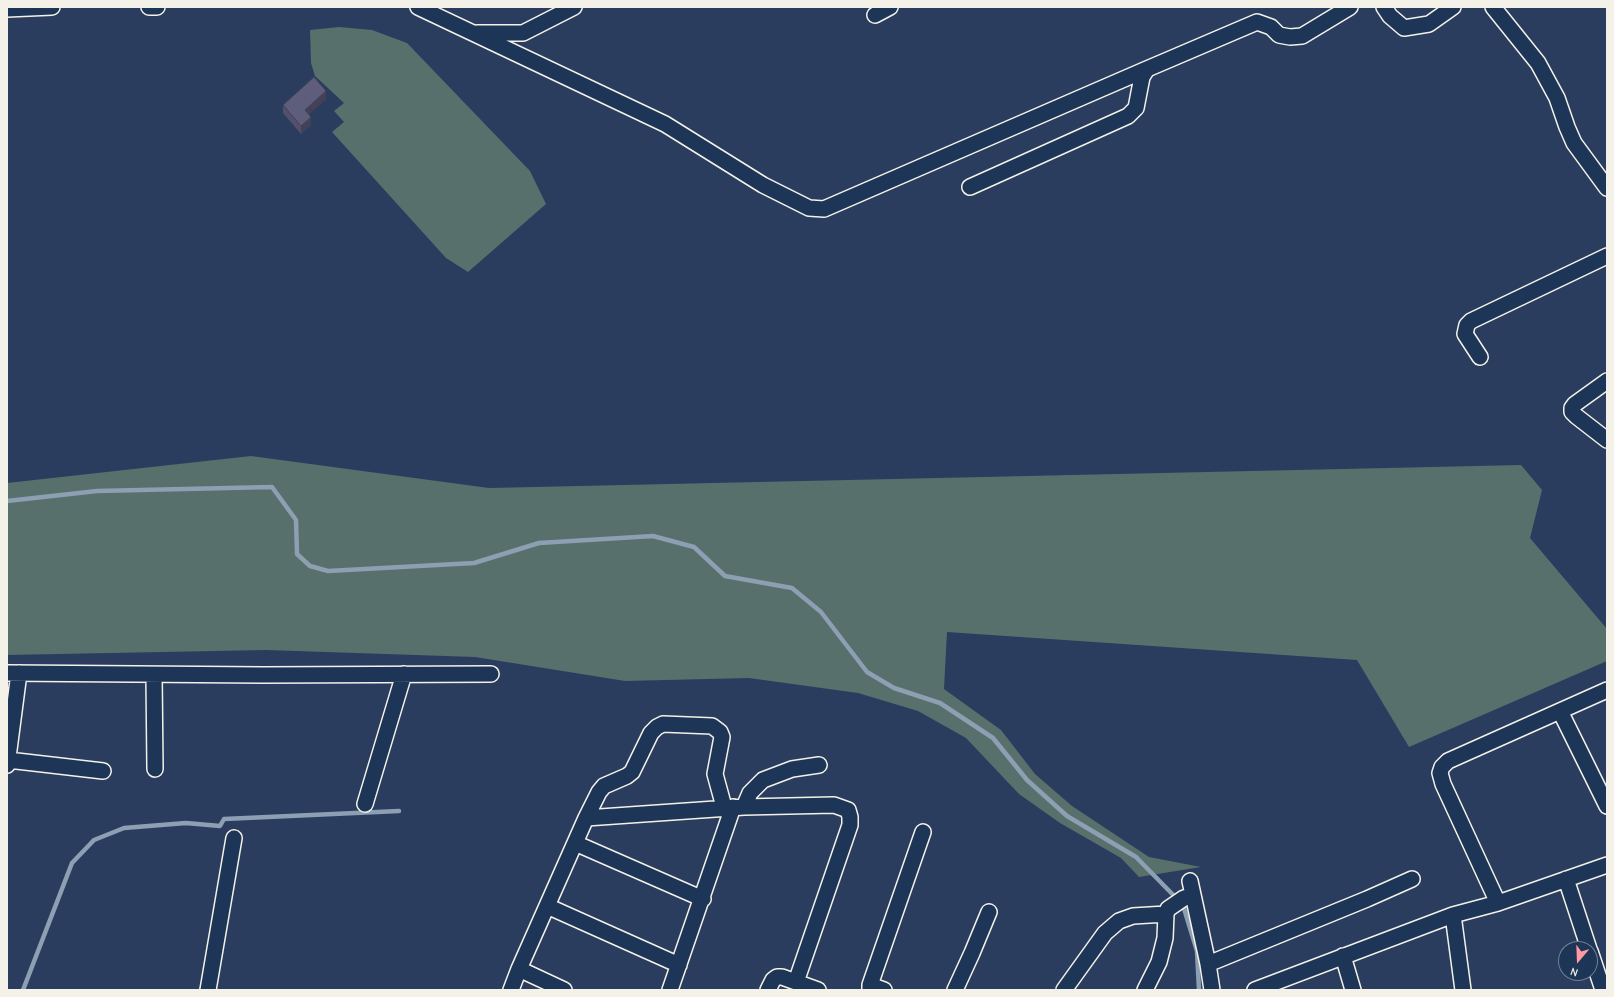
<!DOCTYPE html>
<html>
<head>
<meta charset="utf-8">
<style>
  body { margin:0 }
  #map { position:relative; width:1614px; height:997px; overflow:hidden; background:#2a3d5e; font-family:"Comic Neue",sans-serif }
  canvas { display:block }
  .frame { position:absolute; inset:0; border:8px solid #f4f1e8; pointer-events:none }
  .north { position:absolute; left:1558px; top:941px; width:40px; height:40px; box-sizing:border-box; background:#1d3557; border:1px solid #738091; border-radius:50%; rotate:199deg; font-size:11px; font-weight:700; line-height:16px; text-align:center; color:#f4f1e8 }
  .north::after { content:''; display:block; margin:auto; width:14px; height:18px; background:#ff9aa2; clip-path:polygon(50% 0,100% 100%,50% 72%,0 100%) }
</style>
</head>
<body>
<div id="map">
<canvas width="1614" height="997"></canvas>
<div class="frame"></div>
<div class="north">N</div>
</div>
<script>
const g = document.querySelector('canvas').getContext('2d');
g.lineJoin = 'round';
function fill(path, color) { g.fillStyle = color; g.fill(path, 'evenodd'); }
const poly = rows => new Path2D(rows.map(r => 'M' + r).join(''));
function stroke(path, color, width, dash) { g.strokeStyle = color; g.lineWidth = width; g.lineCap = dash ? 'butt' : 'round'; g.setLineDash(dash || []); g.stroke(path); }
fill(poly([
  [339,27,372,30,407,43,530,171,546,204,468,272,446,258,332,132,344,122,334,111,344,103,315,76,311,63,310,30],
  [251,456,489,488,1521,465,1542,490,1530,538,1607,629,1607,661,1409,747,1357,660,947,632,944,689,1001,730,1035,774,1072,806,1149,857,1201,867,1139,877,1121,858,1060,823,1019,794,966,738,918,711,858,693,749,678,625,681,475,657,266,650,7,655,7,483]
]), '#57706c');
stroke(poly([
  [7,501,97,491,272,487,296,520,297,554,310,566,328,571,474,563,539,543,653,536,694,547,725,576,792,588,821,612,867,672,894,688,940,703,993,738,1027,780,1067,816,1136,857,1183,905,1197,951,1199,990],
  [23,990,72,863,94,840,124,828,186,823,220,826,224,819,399,811]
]), '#8d9fb2', 4.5);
const street = poly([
  [149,7,157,7],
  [418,7,665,124,763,185,809,208,824,209,1147,69],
  [1384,7,1390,16,1404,28,1429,24,1453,7],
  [1493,7,1538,63,1557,98,1567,127,1574,143,1607,188],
  [7,9,52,7],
  [875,15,890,7],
  [477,33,523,33,574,7],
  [970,187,1128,116,1136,108,1142,77,1147,69,1257,22,1271,27,1279,35,1290,37,1302,36,1350,7],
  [1480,357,1465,334,1467,325,1471,321,1607,256],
  [1607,381,1575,404,1572,408,1572,412,1576,416,1607,440],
  [7,673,263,675,491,674],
  [154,675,155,769],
  [1560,711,1607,806],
  [8,760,103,771],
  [7,765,19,673],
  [365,804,404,674],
  [744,807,750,793,763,780,792,769,819,765],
  [586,818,744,807,834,805,848,810,850,817,850,825,796,982],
  [575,843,703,899],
  [1566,879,1589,949],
  [1190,881,1208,964,1212,990],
  [1498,903,1443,784,1440,773,1442,767,1448,761,1607,690],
  [547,906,679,965],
  [1453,915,1463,990],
  [1590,951,1603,990],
  [1343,956,1353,990],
  [1208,964,1367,899,1412,879],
  [519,969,564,990],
  [870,985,884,990],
  [208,990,234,838],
  [511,990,519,969,586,818,599,792,604,786,627,776,632,772,651,733,657,727,663,724,712,726,720,732,722,737,715,774,724,807],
  [670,990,733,807],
  [768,990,773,980,777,977,782,977,818,990],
  [870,990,870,985,923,832],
  [955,990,972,953,989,912],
  [1064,990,1105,933,1119,921,1133,916,1166,914],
  [1145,990,1159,962,1165,938,1166,914,1168,909,1184,898,1193,895],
  [1255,990,1453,915,1498,903,1607,865]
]);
stroke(street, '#f4f1e8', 18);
stroke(street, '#1d3557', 15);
fill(poly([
  [326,99,309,114,311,125,301,134,283,113,283,105]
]), '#52506b');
fill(poly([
  [326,91,326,99,305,118,305,110],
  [311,117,311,125,301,134,301,126]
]), '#424157');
const building = poly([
  [314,77,326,91,305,110,311,117,301,126,283,105,314,77]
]);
fill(building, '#5f5d7c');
stroke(building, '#424157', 1);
</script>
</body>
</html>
